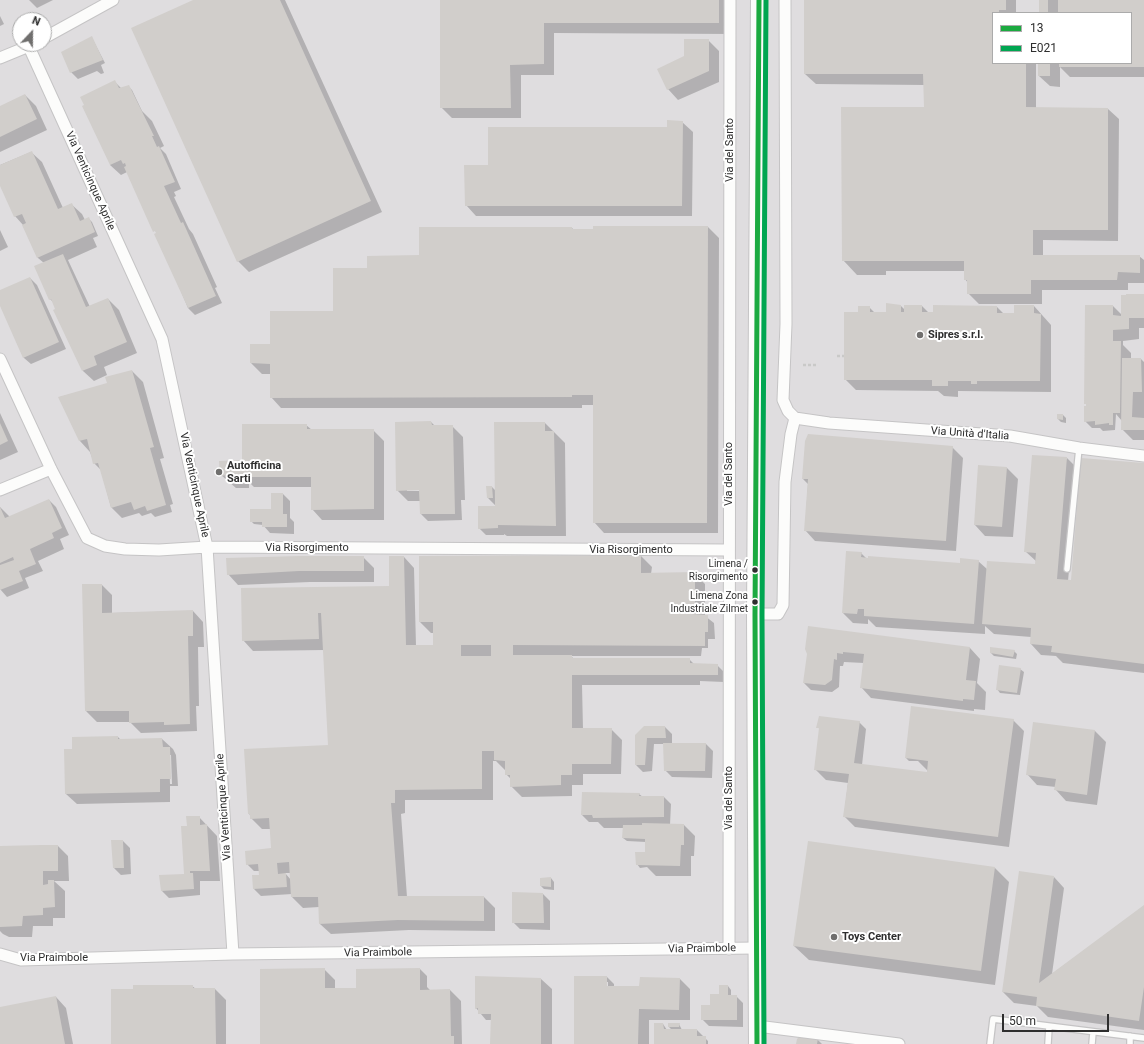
<!DOCTYPE html>
<html>
<head>
<meta charset="utf-8">
<style>
  body { margin:0 }
  #map { position:relative; width:1144px; height:1044px; overflow:hidden; background:#ece8e4; font-family:Roboto,sans-serif }
  canvas { display:block }
  .legend { position:absolute; left:992px; top:12px; width:140px; height:52px; box-sizing:border-box; background:#fff; border:1px solid #ababab; margin:0; padding:5px 7px; list-style:none; font-size:12px; color:#2e2e2e }
  .legend li { display:flex; align-items:center; gap:8px; height:20px }
  .legend b { width:20px; border:1px solid #ababab }
  .north { position:absolute; left:12px; top:12px; width:40px; height:40px; box-sizing:border-box; background:#fff; border:1px solid #ababab; border-radius:50%; rotate:22deg; font-size:11px; font-weight:700; line-height:16px; text-align:center; color:#2e2e2e }
  .north::after { content:''; display:block; margin:auto; width:14px; height:18px; background:#706f6e; clip-path:polygon(50% 0,100% 100%,50% 72%,0 100%) }
  .scale { position:absolute; left:1002px; top:1014px; width:107px; height:18px; box-sizing:border-box; border:2px solid #2e2e2e; border-top:0; padding-left:5px; font-size:12px; line-height:14px; white-space:nowrap; color:#2e2e2e; -webkit-text-stroke:3px #fff; paint-order:stroke }
</style>
</head>
<body>
<div id="map">
<canvas width="1144" height="1044"></canvas>
<ul class="legend">
<li><b style="height:5px;background:#1baa40"></b>13</li>
<li><b style="height:5px;background:#00a651"></b>E021</li>
</ul>
<div class="north">N</div>
<div class="scale">50 m</div>
</div>
<script>
const g = document.querySelector('canvas').getContext('2d');
g.lineJoin = 'round';
function fill(path, color) { g.fillStyle = color; g.fill(path, 'evenodd'); }
const poly = rows => new Path2D(rows.map(r => 'M' + r).join(''));
function stroke(path, color, width, dash) { g.strokeStyle = color; g.lineWidth = width; g.lineCap = dash ? 'butt' : 'round'; g.setLineDash(dash || []); g.stroke(path); }
function write(font, color, halo, rows, align = 'center') {
  g.font = font + ' Roboto,sans-serif'; g.lineWidth = 4; g.setLineDash([]); g.textBaseline = 'middle'; g.strokeStyle = halo; g.fillStyle = color; for (const [text, x, y, turn = 0] of rows) {
    g.save(); g.translate(x, y); g.rotate((+turn || 0) * Math.PI / 180); g.textAlign = isNaN(turn) ? turn : align; if (halo) g.strokeText(text, 0, 0); g.fillText(text, 0, 0); g.restore();
  }
}
fill(poly([
  [0,0,1144,0,1144,1044,0,1044],
  [993,13,1131,13,1131,63,993,63],
  [20,20,44,20,44,44,20,44]
]), '#dfdddf');
fill(poly([
  [29,0,53,0,37,8],
  [196,0,285,0,382,212,249,272,238,261],
  [441,0,730,0,730,34,554,33,554,75,521,75,521,118,452,118,441,107],
  [805,0,1016,0,1016,13,993,13,993,63,1036,63,1036,108,1108,109,1119,119,1118,241,1043,240,1043,256,1139,256,1144,260,1144,283,1128,283,1128,290,1042,290,1042,304,979,304,968,293,968,283,965,279,965,271,886,271,886,275,857,275,843,260,925,108,924,85,816,84,805,74],
  [1040,0,1144,0,1144,77,1070,77,1060,67,1060,87,1050,86,1039,76,1039,63,1131,63,1131,13,1040,13],
  [0,16,4,24,0,26],
  [92,38,105,63,101,65,104,73,101,74,97,71,78,79,71,72],
  [708,40,719,51,719,82,678,100,668,89,685,57],
  [115,82,122,89,129,87,132,90,142,111,152,121,164,146,160,148,166,154,181,189,174,192,176,196,174,197,189,229,193,234,217,287,215,288,222,303,195,315,188,308,157,234,127,172,121,175,110,165],
  [25,95,36,106,47,130,0,152,0,107],
  [682,122,693,132,692,216,476,216,466,205,489,166,668,128],
  [31,152,42,162,63,208,71,204,82,214,85,220,89,219,92,222,98,236,93,238,97,247,68,260,90,307,108,299,119,310,137,353,104,367,107,375,94,381,83,371,54,303,50,299,44,263,38,258,23,225,15,216,0,183,0,165],
  [708,227,719,238,718,533,604,533,594,522,594,405,582,405,582,408,281,408,271,397,271,374,262,374,251,363,251,345,271,345,334,312,368,269,572,228,574,230],
  [0,230,8,247,0,251],
  [30,278,37,285,66,349,31,364,24,358,0,304,0,291],
  [1144,295,1144,328,1139,328,1139,339,1123,341,1123,345,1131,353,1131,359,1141,359,1144,362,1144,440,1133,440,1122,429,1122,421,1116,414,1115,430,1103,431,1100,428,1092,428,1085,421,1087,407,1113,306,1122,315],
  [901,306,905,310,922,306,929,313,997,307,1004,314,1015,314,1034,306,1051,325,1051,392,958,391,958,397,944,396,938,391,856,390,845,379,859,313,869,307,875,313,887,313],
  [132,371,143,382,164,458,160,459,173,504,170,505,172,512,155,517,151,513,142,516,139,513,122,518,111,507,101,470,94,463,90,452,80,441,60,397,108,384],
  [0,413,18,452,0,460],
  [1063,415,1066,418,1066,423,1061,422,1058,419],
  [431,422,435,426,452,426,463,437,465,500,461,500,462,520,428,521,421,514,420,501,408,501,397,490],
  [407,489,420,489,420,491,407,491],
  [545,423,565,443,566,536,507,536,504,534,504,535,486,535,479,528,497,507,488,498,492,487,495,490],
  [306,425,312,430,373,430,384,441,384,520,322,520,312,509,312,487,254,487,249,482,249,488,236,488,221,475,241,461],
  [952,447,963,458,956,551,815,541,805,530,808,484,803,479],
  [1067,458,1074,465,1072,482,1077,486,1068,581,1072,581,1144,464,1144,673,1063,663,1056,656,1041,655,1031,644,1031,637,994,634,985,626,985,634,876,627,868,619,868,624,853,623,843,613,861,553,867,559,961,564,978,561,987,569,1036,565,1037,562,1025,551],
  [979,466,1007,468,1018,479,1013,537,985,536,975,525],
  [283,494,290,501,290,518,294,522,294,534,270,533,263,525,254,524,251,521,272,510],
  [49,500,56,507,69,535,60,539,64,549,38,561,43,571,25,578,29,588,7,597,0,589,0,507,10,517],
  [641,556,652,567,651,574,694,573,705,584,705,616,714,623,715,639,708,639,708,648,702,648,701,656,571,656,574,659,689,659,695,665,717,665,724,672,724,682,700,681,700,685,582,685,583,729,611,729,622,740,621,774,583,774,583,785,572,785,572,796,522,797,511,786,511,779,506,774,506,771,496,761,493,761,493,800,405,800,405,813,401,814,407,897,484,897,495,908,495,931,409,930,331,934,320,924,319,907,303,908,292,897,292,894,261,896,254,889,260,876,260,871,254,871,247,864,272,848,271,829,262,829,251,818,249,813,329,746,324,650,253,651,243,640,390,587,404,557,414,568,416,646,434,646,434,633,431,633,420,622],
  [285,873,291,873,291,880],
  [363,557,374,568,374,582,310,582,238,585,228,574],
  [83,585,102,585,112,595,112,613,193,611,203,622,204,647,198,647,199,706,196,706,197,731,141,733,130,722,97,722,86,711],
  [970,648,980,659,977,683,986,692,985,710,974,709,974,711,871,698,861,687,864,663,844,662,843,666,840,666,839,687,832,692,811,690,804,683,808,654,806,649],
  [1014,651,1017,654,1016,659,994,656,991,653],
  [1020,669,1024,672,1020,695,1000,693,997,689],
  [1013,720,1024,731,1009,847,855,827,844,816,848,783,826,780,815,769,820,730,818,727,859,722,866,729,862,765,928,773,927,770,918,761,909,761,906,758],
  [1034,723,1095,731,1106,742,1097,805,1066,801,1056,790,1056,787,1037,785,1027,774],
  [665,727,672,734,672,744,706,744,713,751,712,778,672,777,665,770,664,744,654,744,652,771,643,772,636,765,636,736],
  [118,737,121,740,162,739,173,749,176,755,178,786,170,786,170,802,77,804,66,794,73,750],
  [169,755,171,755,172,784,170,784],
  [639,794,643,797,664,797,671,804,670,825,684,825,695,836,694,856,691,856,691,876,656,876,647,867,640,868,637,864,646,853,646,842,627,841,623,838,624,828,604,828,598,822,589,822,582,815],
  [199,817,217,836,220,881,200,881,200,895,169,898,162,891,160,876,187,875,188,827],
  [123,841,130,848,131,874,121,875,114,868],
  [58,846,68,856,69,881,54,881,65,891,65,918,53,918,53,926,33,926,32,937,9,937,3,934,0,931,0,847],
  [995,868,1009,882,995,985,809,960,794,946],
  [1054,877,1064,888,1052,974,1144,907,1144,1030,1048,1017,1037,1006,1014,1003,1003,992],
  [551,878,554,882,554,890,544,889,541,886,541,879],
  [543,894,550,901,550,930,520,929,513,922],
  [324,969,335,980,335,989,357,988,420,969,427,976,427,987,430,990,450,990,461,1001,462,1044,261,1044],
  [607,977,614,984,614,988,640,987,680,979,690,989,690,1020,649,1020,649,1044,575,1044],
  [606,982,608,982,608,992,606,992],
  [490,978,541,979,552,989,552,1044,491,1044,492,1020,486,1020,476,1008],
  [192,986,196,989,215,989,226,1000,226,1044,112,1044,134,990],
  [728,986,731,990,731,996,736,996,743,1003,743,1027,709,1026,702,1019],
  [56,997,66,1008,73,1044,0,1044,0,1008],
  [663,1024,667,1030,672,1030,669,1027,679,1024,682,1030,697,1030,708,1041,708,1044,656,1044],
  [817,1039,822,1044,797,1044]
]), '#0003');
fill(poly([
  [193,0,280,0,371,201,237,262,131,28],
  [440,0,719,0,719,23,544,23,544,64,510,65,511,108,440,108],
  [804,0,1006,0,1006,10,999,10,999,13,993,13,993,63,1026,63,1026,107,1108,108,1108,230,1033,230,1033,255,1140,255,1140,273,1118,272,1117,280,1031,280,1031,294,967,294,967,280,964,280,964,261,842,261,841,107,924,107,923,74,804,74],
  [1039,0,1048,0,1048,13,1039,13],
  [1058,0,1144,0,1144,67,1059,67,1059,63,1131,63,1131,13,1058,13],
  [92,36,103,60,70,73,61,52],
  [684,39,709,39,709,71,667,90,657,69,684,56],
  [1038,63,1050,63,1050,76,1038,76],
  [115,80,119,88,129,85,154,136,152,136,157,147,159,146,175,182,164,186,181,223,183,222,216,296,188,308,154,234,156,233,155,231,153,232,124,167,126,166,125,163,123,164,121,160,110,165,82,106,84,105,80,97],
  [25,94,37,119,0,137,0,106],
  [667,120,683,121,682,206,465,206,464,165,488,165,488,127,667,127],
  [32,151,58,209,72,203,80,221,89,217,95,232,37,258,22,225,26,223,22,214,14,217,0,186,0,165],
  [593,226,708,226,707,523,593,523,593,395,572,395,572,397,270,398,270,364,250,363,250,344,270,344,270,311,333,311,333,268,367,268,367,256,419,255,419,227,572,227,572,229,593,229],
  [63,254,86,307,108,298,127,342,94,356,97,365,82,371,55,314,53,310,55,309,51,299,49,300,34,266],
  [30,277,59,342,23,358,0,306,0,290],
  [1126,294,1144,294,1144,318,1129,318,1129,329,1113,330,1113,341,1121,341,1120,413,1113,413,1113,425,1109,425,1109,423,1095,425,1095,421,1084,422,1084,406,1086,406,1086,404,1084,404,1085,305,1113,305,1113,315,1121,316,1121,295,1126,295],
  [886,303,901,305,901,312,904,312,904,305,922,305,922,312,933,312,933,305,997,306,997,313,1014,313,1014,305,1034,305,1034,313,1041,314,1040,381,977,381,977,384,971,384,971,381,948,381,948,386,932,386,932,380,844,380,844,312,858,312,858,306,870,306,870,312,886,312],
  [1122,358,1141,358,1142,392,1133,392,1132,417,1144,418,1144,430,1121,430],
  [132,370,154,447,150,448,166,505,147,511,145,506,134,510,131,502,111,508,98,463,93,464,87,439,79,441,58,397,107,383,105,377],
  [1057,414,1063,414,1063,420,1057,419],
  [431,421,432,425,453,425,455,514,420,514,419,490,396,491,395,422],
  [494,422,545,422,545,431,554,431,556,526,498,525,498,528,478,529,478,506,495,506],
  [0,423,8,441,0,445],
  [242,424,307,424,307,429,374,429,374,509,311,510,311,477,242,477,242,481,228,482,228,475,220,476,219,461,242,460],
  [808,434,953,446,946,541,804,531,808,479,802,479,805,441],
  [1032,455,1067,457,1057,579,1071,580,1081,458,1144,463,1144,664,1051,652,1052,646,1030,644,1031,628,982,624,987,561,1035,564,1036,553,1024,552],
  [978,465,1007,467,1002,527,974,525],
  [486,486,492,486,493,498,487,498],
  [271,493,283,493,283,514,287,514,287,527,262,527,262,522,250,522,250,509,271,509],
  [49,499,62,528,52,533,54,538,30,549,36,564,19,571,23,581,0,590,0,565,14,560,13,557,0,563,0,507,5,518],
  [846,551,862,552,861,557,868,558,868,556,960,563,960,558,979,560,974,624,864,616,864,609,858,609,857,614,842,613],
  [641,555,641,573,695,572,695,605,692,605,692,614,708,615,708,632,705,632,705,646,513,645,513,655,572,655,572,658,690,658,690,663,718,664,718,675,572,675,572,728,612,728,611,764,572,764,572,775,561,775,561,785,510,787,510,775,505,775,505,761,494,760,494,751,482,751,482,789,395,790,395,803,391,803,398,896,484,896,484,921,398,920,319,924,318,897,291,897,289,862,277,863,278,874,286,873,287,887,253,889,252,875,259,875,258,864,246,865,245,851,271,848,269,818,250,819,250,814,248,814,244,749,328,745,321,613,318,613,319,639,242,641,241,588,389,586,389,556,404,556,406,645,433,645,433,622,419,622,419,556],
  [461,645,491,645,491,656,461,656],
  [299,556,364,556,364,571,299,571,227,575,226,558],
  [82,584,102,584,102,613,193,610,193,636,188,636,190,724,164,725,164,722,129,723,129,711,85,711],
  [808,626,970,647,966,680,976,681,974,700,963,699,963,701,860,688,864,654,843,652,843,654,837,653,837,660,834,659,832,680,825,685,803,683,807,654,805,649],
  [990,647,1015,650,1013,657,990,653],
  [999,665,1021,668,1017,693,996,690],
  [911,706,1014,719,998,837,843,817,849,774,814,770,819,728,816,728,819,716,860,721,854,763,927,772,928,761,905,758],
  [1033,722,1095,730,1087,795,1054,790,1056,779,1026,775],
  [644,726,665,726,666,738,647,738,645,765,635,765,635,735],
  [118,736,118,739,162,738,163,747,170,747,171,779,160,779,160,792,65,794,64,749,72,749,72,737],
  [663,743,706,743,705,771,664,771],
  [582,792,640,793,639,796,664,796,664,817,593,818,592,815,581,815],
  [186,816,200,816,200,825,207,824,210,871,190,871,190,873,193,873,194,889,161,891,159,875,184,874,181,826,187,826],
  [642,823,684,824,684,845,681,845,680,866,636,865,635,852,645,852,645,839,622,838,623,825,642,825],
  [111,840,123,840,124,868,113,868],
  [808,841,995,867,981,971,793,946],
  [42,845,58,845,58,871,43,871,43,885,48,884,48,880,54,880,55,907,43,908,43,915,23,916,22,926,0,927,0,846],
  [1019,871,1054,876,1039,983,1144,905,1144,987,1139,1021,1036,1006,1037,997,1002,992],
  [551,877,551,887,540,886,540,878],
  [512,892,543,893,544,923,512,923],
  [325,968,325,988,356,988,356,969,420,968,420,990,450,989,451,1036,454,1036,454,1044,260,1044,260,969],
  [475,976,541,978,541,1044,490,1044,491,1014,478,1014,478,1008,475,1009],
  [574,976,607,976,607,986,639,986,640,977,680,978,679,1010,639,1009,638,1044,574,1044],
  [133,985,193,985,193,988,215,988,216,1044,111,1044,111,989,133,989],
  [719,985,728,985,728,995,737,995,737,1020,701,1020,701,1005,710,1005,710,994,719,994],
  [56,996,65,1044,0,1044,0,1007],
  [654,1023,663,1023,664,1029,697,1029,697,1036,706,1036,706,1044,654,1044],
  [668,1023,680,1023,679,1027,668,1027],
  [800,1036,818,1038,817,1044,796,1044,797,1039]
]), '#d1cecb');
const lane = poly([
  [1067,569,1079,448],
  [990,1044,993,1019,1144,1038],
  [1048,1044,1049,1027],
  [1092,1044,1093,1032],
  [1130,1044,1130,1036]
]);
const street = poly([
  [785,0,786,324,783,400,788,411,795,418],
  [44,38,113,0],
  [29,47,162,339,207,547,233,954],
  [0,58,34,44],
  [0,359,51,469,87,538,105,546,125,549,159,550,207,547,729,550],
  [795,418,829,423,1010,436,1079,448,1144,456],
  [0,490,51,469],
  [755,614,778,614,783,605,785,482,791,434,795,418],
  [729,949,730,0],
  [0,954,21,960,233,954,757,948],
  [757,1026,899,1044]
]);
const secondary = poly([
  [757,1044,755,614,759,0]
]);
stroke(lane, '#c5c4c5', 8);
stroke(street, '#c5c4c5', 13);
stroke(secondary, '#c5c4c5', 18);
stroke(poly([
  [837,356,844,356],
  [803,365,816,365]
]), '#c9c9c8', 2.5, [3, 2]);
stroke(lane, '#fcfcfb', 5.5);
stroke(street, '#fcfcfb', 11);
stroke(secondary, '#fcfcfb', 16);
stroke(poly([
  [757,1044,755,614,759,0]
]), '#1baa40', 5);
stroke(poly([
  [764,1044,762,614,766,0]
]), '#00a651', 5);
for (const [x, y, r, color] of [
  [920,335,4,"#706f6e"],
  [219,472,4,"#706f6e"],
  [755,570,3.5,"#2e2e2e"],
  [755,602,3.5,"#2e2e2e"],
  [834,937,4,"#706f6e"]
]) { const dot = new Path2D(); dot.arc(x, y, r, 0, 2 * Math.PI); g.fillStyle = color; g.fill(dot); stroke(dot, '#fff', 1.5); }
write('10px', '#2e2e2e', '#fff', [
  ["Limena /",748,564],
  ["Risorgimento",748,577],
  ["Limena Zona",748,596],
  ["Industriale Zilmet",748,609]
], 'right');
write('11px', '#2e2e2e', '#fff', [
  ["Via del Santo",730,150,-90],
  ["Via Venticinque Aprile",90,181,66],
  ["Via Unità d'Italia",970,434,4],
  ["Via del Santo",729,474,-90],
  ["Via Venticinque Aprile",194,485,78],
  ["Via Risorgimento",307,548],
  ["Via Risorgimento",631,550],
  ["Via del Santo",729,798,-90],
  ["Via Venticinque Aprile",224,807,-94],
  ["Via Praimbole",702,949,-1],
  ["Via Praimbole",378,953,-1],
  ["Via Praimbole",54,958]
]);
write('bold 11px', '#2e2e2e', '#fff', [
  ["Sipres s.r.l.",928,335],
  ["Autofficina",227,466],
  ["Sarti",227,479],
  ["Toys Center",842,937]
], 'left');
</script>
</body>
</html>
